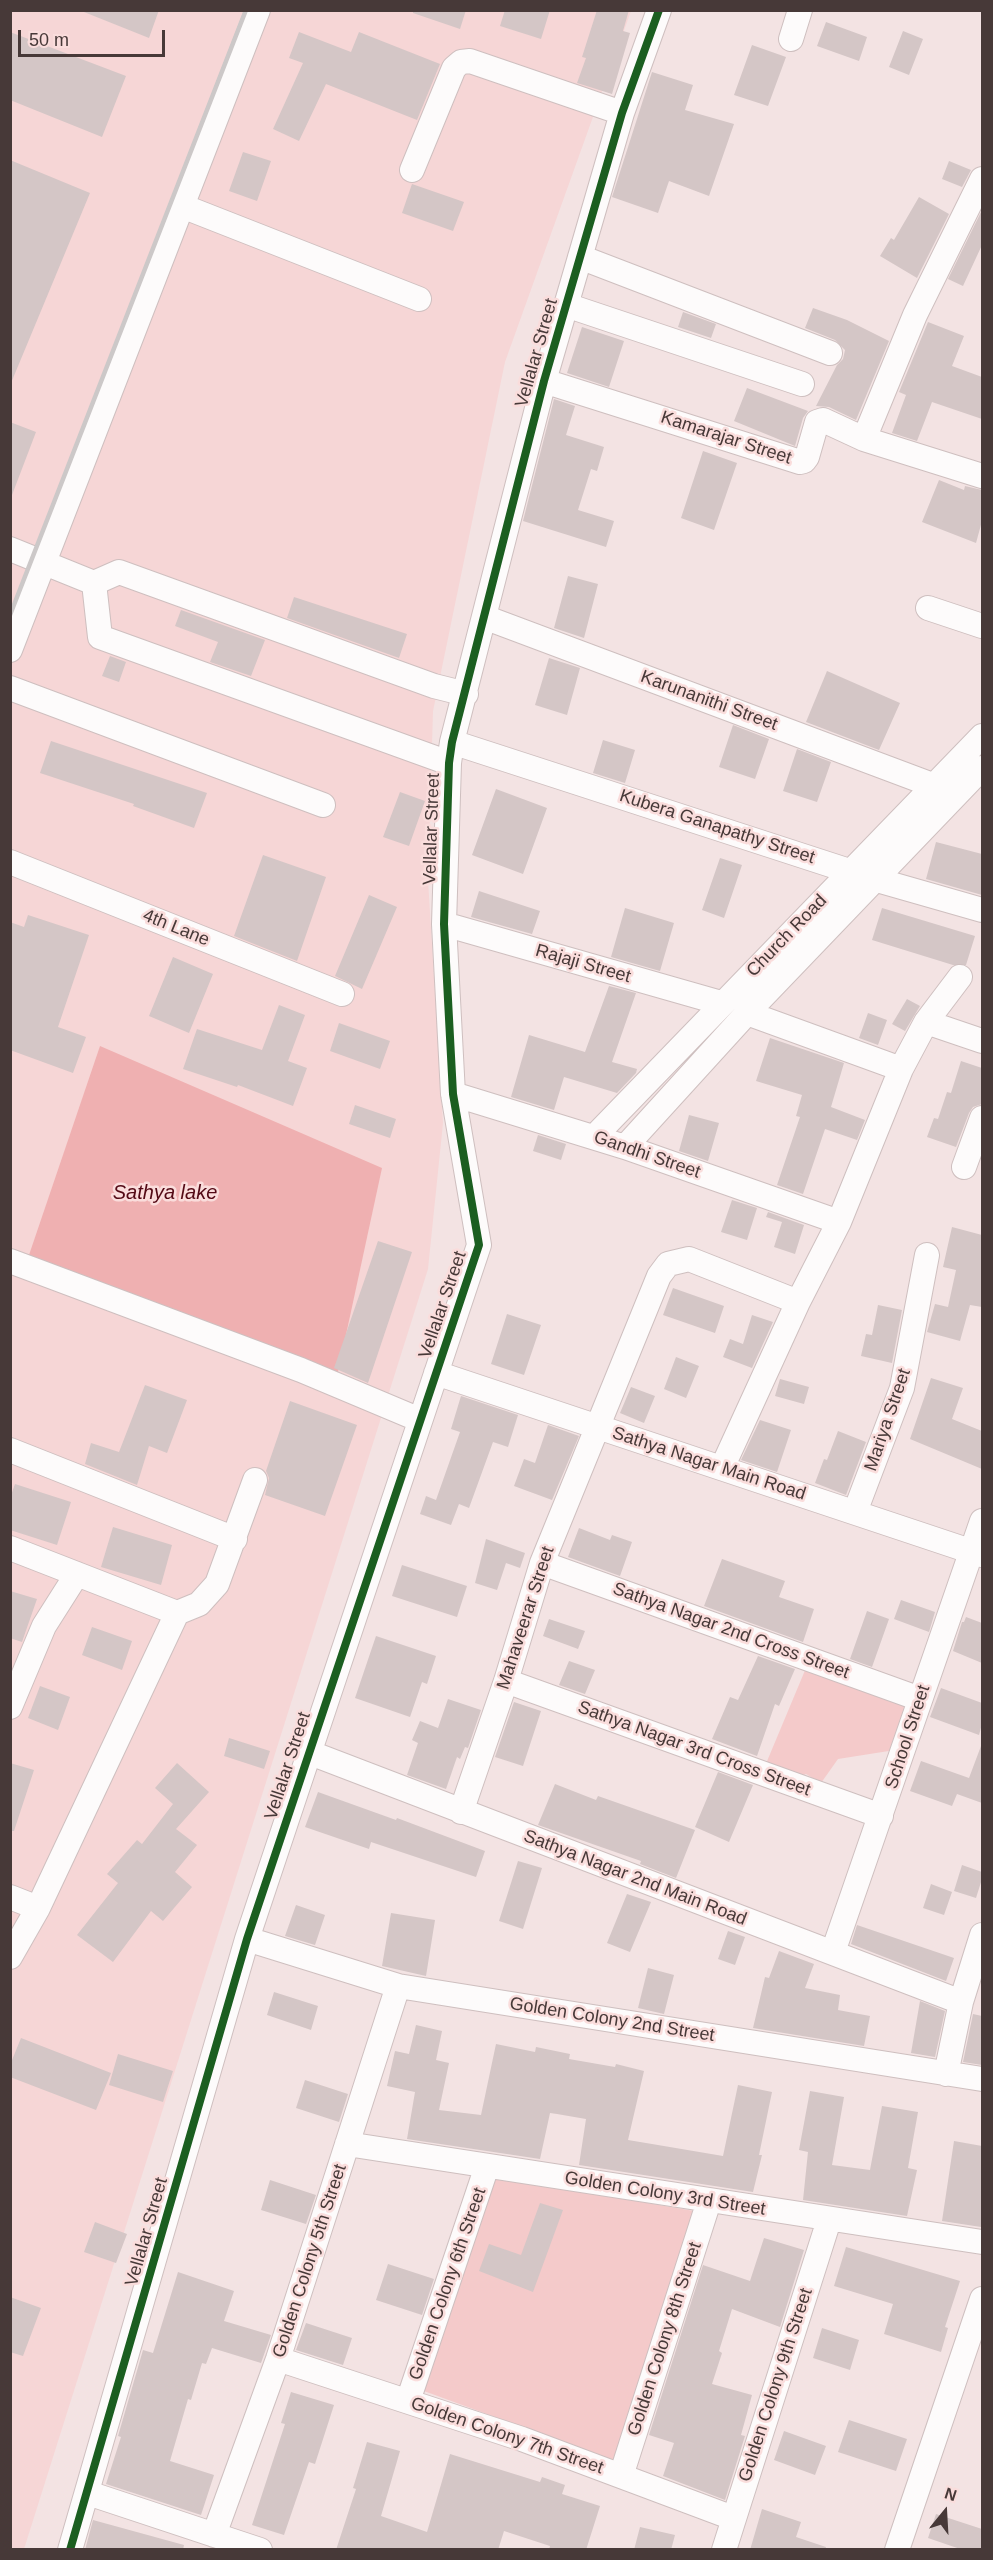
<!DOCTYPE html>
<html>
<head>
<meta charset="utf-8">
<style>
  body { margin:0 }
  #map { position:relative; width:993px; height:2560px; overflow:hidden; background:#f3e3e3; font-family:Arial,sans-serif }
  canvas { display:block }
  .frame { position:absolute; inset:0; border:12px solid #473938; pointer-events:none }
  .north { position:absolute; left:915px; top:2482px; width:60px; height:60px; -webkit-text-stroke:4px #fadddc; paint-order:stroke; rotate:18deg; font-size:16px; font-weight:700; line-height:24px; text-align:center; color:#473938 }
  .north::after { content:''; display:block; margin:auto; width:21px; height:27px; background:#473938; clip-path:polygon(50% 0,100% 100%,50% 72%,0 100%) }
  .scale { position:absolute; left:18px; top:30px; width:147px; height:27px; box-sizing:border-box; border:3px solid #473938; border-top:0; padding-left:8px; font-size:18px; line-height:21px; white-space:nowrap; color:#473938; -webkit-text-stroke:4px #fadddc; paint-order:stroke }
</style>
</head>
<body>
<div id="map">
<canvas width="993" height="2560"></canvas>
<div class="frame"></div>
<div class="north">N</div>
<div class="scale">50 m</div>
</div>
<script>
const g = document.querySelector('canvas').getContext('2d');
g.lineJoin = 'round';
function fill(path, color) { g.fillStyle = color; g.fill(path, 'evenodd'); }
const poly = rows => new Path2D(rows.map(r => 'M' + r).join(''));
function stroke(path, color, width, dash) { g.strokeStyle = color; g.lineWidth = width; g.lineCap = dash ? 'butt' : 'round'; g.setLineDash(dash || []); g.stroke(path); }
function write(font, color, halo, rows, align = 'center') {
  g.font = font + ' Arial,sans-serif'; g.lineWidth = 5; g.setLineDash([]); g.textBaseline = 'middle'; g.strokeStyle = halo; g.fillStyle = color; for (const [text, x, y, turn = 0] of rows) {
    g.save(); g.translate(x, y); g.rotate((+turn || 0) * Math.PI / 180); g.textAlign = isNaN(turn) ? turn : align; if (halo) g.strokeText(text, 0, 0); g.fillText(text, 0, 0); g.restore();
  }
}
fill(poly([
  [11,11,631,11,505,362,433,711,428,880,443,1123,428,1269,24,2549,11,2550]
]), '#f6d6d6');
fill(poly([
  [806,1668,911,1707,895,1750,838,1759,821,1783,806,1774,796,1778,765,1766],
  [489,2176,700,2212,621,2463,402,2383]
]), '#f4caca');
fill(poly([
  [100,1046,382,1168,336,1381,29,1255]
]), '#efb0b1');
fill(poly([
  [79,10,159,10,149,38],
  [413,10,466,10,460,29,413,13],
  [505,10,550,10,541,39,500,26],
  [597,10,629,10,623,31,630,33,612,94,577,83,586,58,582,57],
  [826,22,867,37,859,61,817,46],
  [903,31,923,39,909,75,889,67],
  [10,32,126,76,102,137,10,100],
  [299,32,351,52,359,32,440,64,417,120,326,84,299,141,273,129,303,63,289,58],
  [752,45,786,57,768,106,734,95],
  [652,72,693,85,685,110,734,124,709,196,669,181,658,213,612,197],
  [243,152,271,161,257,201,229,191],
  [10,160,90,193,11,383,10,383],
  [949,161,971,170,962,187,942,179],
  [412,184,464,202,453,231,402,213],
  [919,197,949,214,917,278,880,256,891,238,894,240],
  [982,210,982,245,963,286,948,279],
  [813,308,847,320,889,341,856,420,829,407,816,406,837,365,843,359,845,350,835,340,805,328],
  [683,312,716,324,711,338,678,327],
  [928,322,964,336,952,366,982,377,982,419,932,402,917,441,892,433,906,395,899,392],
  [582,327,624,341,609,387,567,373],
  [747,388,808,411,803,418,795,446,734,421],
  [554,399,575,406,566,435,604,447,597,471,591,469,578,510,614,521,606,547,523,521],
  [10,422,36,432,12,495,10,494],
  [703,451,737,463,714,530,681,518],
  [939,480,964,490,965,486,982,490,982,521,976,543,922,522],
  [568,576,598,584,584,638,554,628],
  [294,597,407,634,399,658,287,618],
  [181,610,265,640,251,676,210,662,218,642,175,626],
  [110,656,126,662,119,682,102,676],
  [549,658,580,668,567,715,535,705],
  [827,671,900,703,879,750,806,722],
  [733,725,769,739,755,779,719,767],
  [603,740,635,750,625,783,593,773],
  [51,741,207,793,194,828,133,806,134,804,40,773],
  [797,749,831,762,817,802,783,791],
  [496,789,547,808,523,874,472,855],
  [400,792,425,801,409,846,383,837],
  [936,842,982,854,982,895,926,879],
  [263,855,326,877,297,961,234,936],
  [720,858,742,865,724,918,702,910],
  [479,891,540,911,532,934,471,917],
  [369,895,397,907,362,989,335,976],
  [625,908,674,923,660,971,611,957],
  [882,908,975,936,966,965,953,965,872,940],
  [28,915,89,935,58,1027,86,1037,73,1073,10,1050,10,922,24,927],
  [173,957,213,974,189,1033,149,1016],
  [609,986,636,993,612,1062,637,1069,636,1073,617,1093,564,1077,554,1110,511,1097,529,1035,585,1052],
  [907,999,920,1006,905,1031,892,1024],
  [279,1005,305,1015,288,1061,307,1068,293,1106,238,1085,237,1087,183,1069,197,1029,262,1050],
  [868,1013,887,1020,878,1045,859,1038],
  [339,1023,390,1041,380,1069,330,1051],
  [770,1038,844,1063,831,1107,865,1120,857,1140,825,1129,803,1194,777,1185,800,1117,796,1116,802,1095,756,1081],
  [961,1061,982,1068,982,1104,973,1107,969,1113,956,1147,927,1137,934,1118,938,1119,947,1092,951,1093],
  [355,1105,396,1119,390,1138,349,1124],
  [689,1115,719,1123,708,1161,679,1151],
  [538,1135,566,1144,561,1160,533,1151],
  [732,1200,757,1208,747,1240,721,1232],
  [768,1212,804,1225,795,1254,774,1247,782,1222,766,1217],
  [952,1227,982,1235,982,1307,970,1305,960,1341,927,1332,935,1304,948,1307,956,1270,943,1267],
  [378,1241,412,1252,368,1383,334,1368],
  [673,1288,724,1306,715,1333,663,1315],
  [878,1305,902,1310,892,1363,861,1356,866,1334,872,1335],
  [507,1314,541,1325,524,1375,491,1364],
  [752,1315,773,1322,752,1368,723,1357,730,1339,743,1344],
  [676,1357,699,1366,686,1398,664,1389],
  [931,1378,963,1388,952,1419,982,1431,982,1469,910,1439],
  [780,1379,809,1387,804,1404,775,1396],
  [145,1385,187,1400,167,1453,149,1446,137,1485,85,1464,91,1443,119,1452],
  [631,1387,655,1396,644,1423,620,1413],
  [461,1396,518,1415,508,1447,493,1442,469,1508,459,1504,451,1525,420,1514,426,1496,436,1500,460,1432,451,1429],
  [290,1401,357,1425,325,1516,265,1495,269,1478,266,1471],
  [760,1420,791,1430,777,1472,741,1460],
  [548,1425,579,1436,552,1500,514,1486,524,1459,535,1463],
  [838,1431,866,1442,846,1495,815,1483,824,1459,827,1460],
  [15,1484,71,1502,57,1545,10,1530,10,1498],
  [113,1527,172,1545,161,1585,101,1567],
  [579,1528,610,1540,612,1535,632,1542,620,1576,568,1557],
  [486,1539,525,1553,520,1568,506,1563,497,1590,475,1583],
  [722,1559,785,1581,779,1597,814,1609,803,1642,704,1606],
  [402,1565,467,1586,457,1617,392,1596],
  [10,1591,37,1599,22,1642,10,1638],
  [901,1600,935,1612,929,1632,894,1619],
  [867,1611,889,1619,872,1667,850,1659],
  [966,1617,982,1623,982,1663,953,1651,962,1622,964,1622],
  [549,1619,585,1631,578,1649,543,1636],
  [92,1627,132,1641,122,1670,82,1655],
  [376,1636,436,1656,427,1684,422,1682,410,1717,355,1698],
  [758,1656,795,1669,779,1706,775,1704,757,1756,712,1739,730,1697,738,1700],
  [569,1661,595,1670,585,1694,559,1685],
  [40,1686,70,1697,58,1730,28,1718],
  [941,1688,982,1703,982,1724,979,1735,930,1717],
  [448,1699,481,1710,468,1748,465,1747,460,1759,457,1757,446,1789,407,1775,418,1743,412,1740,420,1721,438,1728],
  [514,1702,541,1711,523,1766,495,1757],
  [229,1738,270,1751,264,1769,224,1756],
  [981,1746,982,1746,982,1803,957,1794,952,1806,910,1791,921,1761,969,1778],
  [10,1763,34,1770,14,1831,10,1831],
  [177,1763,209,1792,176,1829,197,1845,175,1872,192,1887,163,1921,151,1911,113,1962,77,1935,118,1883,107,1874,137,1840,142,1844,173,1804,155,1788],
  [718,1772,753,1785,729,1842,695,1827],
  [555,1784,596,1800,598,1796,695,1830,676,1878,640,1864,641,1861,538,1825],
  [318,1792,396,1820,397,1818,485,1851,476,1877,371,1842,369,1849,305,1827],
  [518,1861,542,1868,523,1929,499,1921],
  [962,1865,982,1872,982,1879,976,1898,954,1891],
  [931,1884,952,1892,944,1915,923,1908],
  [627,1894,651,1902,630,1952,607,1943],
  [296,1905,325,1915,315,1945,285,1936],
  [391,1913,435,1920,426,1976,382,1966],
  [857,1925,954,1958,946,1981,851,1944],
  [728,1931,745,1937,735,1965,718,1959],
  [779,1951,814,1964,805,1988,840,1995,838,2010,870,2016,864,2046,753,2028,765,1977,769,1978],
  [648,1968,674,1975,664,2014,638,2008],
  [274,1992,318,2006,311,2030,267,2015],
  [920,2001,945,2011,935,2057,911,2053],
  [973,2014,982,2016,982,2065,963,2062],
  [416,2025,442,2031,436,2060,449,2063,439,2110,481,2115,496,2044,535,2052,536,2047,570,2054,569,2059,615,2067,616,2064,644,2071,628,2140,652,2144,723,2156,738,2085,772,2092,759,2155,762,2155,753,2192,579,2165,586,2119,557,2114,550,2113,540,2159,407,2139,415,2092,387,2086,395,2051,409,2054],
  [21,2038,111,2073,96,2110,10,2077,10,2065],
  [118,2054,173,2071,163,2102,109,2085],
  [305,2080,348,2094,339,2122,296,2108],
  [810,2091,844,2097,832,2165,870,2170,882,2106,918,2112,908,2168,917,2170,907,2216,803,2200,808,2152,799,2150],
  [954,2141,982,2146,981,2227,942,2221],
  [270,2180,316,2195,306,2224,261,2210],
  [540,2203,563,2210,533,2292,479,2271,489,2244,521,2255],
  [95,2222,127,2234,116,2263,84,2252],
  [764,2238,804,2250,780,2327,732,2309,719,2351,722,2353,712,2384,752,2395,741,2435,745,2436,725,2500,663,2476,674,2443,649,2435,703,2265,750,2281],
  [846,2247,960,2281,945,2327,948,2328,941,2352,884,2334,893,2304,834,2286],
  [388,2264,434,2279,422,2315,376,2300],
  [178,2272,234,2291,224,2321,271,2335,261,2363,212,2348,206,2364,202,2363,191,2400,188,2399,170,2461,214,2475,201,2515,106,2484,121,2437,118,2436,143,2350,153,2353],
  [10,2297,41,2308,23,2356,10,2352],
  [306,2323,352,2338,343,2365,296,2350],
  [822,2328,859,2340,850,2370,813,2358],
  [291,2392,334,2405,315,2464,309,2462,284,2535,252,2525,285,2424,281,2423],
  [849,2420,907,2439,896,2471,838,2452],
  [784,2431,826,2446,815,2475,774,2460],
  [367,2442,400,2451,381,2516,427,2532,450,2454,540,2482,542,2477,565,2485,562,2494,600,2506,586,2550,549,2550,550,2546,504,2531,498,2550,336,2550,356,2489,353,2488],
  [762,2509,801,2522,796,2537,826,2547,825,2550,750,2550],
  [936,2514,982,2529,982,2550,963,2550,928,2538],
  [93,2520,184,2545,183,2550,85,2550],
  [640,2527,675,2535,671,2550,634,2550]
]), '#d4c6c6');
const minor = poly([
  [791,39,800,10],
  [412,170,454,68,461,62,470,61,622,113],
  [182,206,419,299],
  [580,257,830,353],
  [566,305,802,384],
  [544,381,800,462,804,461,807,457,817,422,823,420,864,439,982,476],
  [864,439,915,315,982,179],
  [10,549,94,583,119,572,434,686,466,694],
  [94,583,100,637,449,763],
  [928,608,982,626],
  [484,617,935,786],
  [10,650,258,10],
  [10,688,323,805],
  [452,742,877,880,982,910],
  [10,862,342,994],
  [444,924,721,1003],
  [747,1013,901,1069],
  [926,1022,982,1041],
  [453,1094,625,1147,839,1222],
  [594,1137,982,736],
  [625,1147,747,1013,982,768],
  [964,1167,982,1118],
  [10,1261,301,1370,420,1420],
  [436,1373,982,1555],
  [10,1450,235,1539],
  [722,1468,798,1302,839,1222,901,1069,926,1022,960,977],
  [855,1512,902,1388,927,1255],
  [10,1548,177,1613,199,1604,217,1584,255,1480],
  [542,1563,920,1699],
  [506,1681,881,1816],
  [10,1707,44,1626,77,1574],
  [308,1752,961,2002],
  [461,1812,506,1681,542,1563,659,1276,668,1264,689,1259,798,1302],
  [10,1897,38,1908,177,1613],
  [247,1939,398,1986,982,2079],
  [833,1952,982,1521],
  [10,1957,38,1908],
  [946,2074,961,2002,982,1935],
  [347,2144,982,2242],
  [278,2359,522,2439,733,2518],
  [408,2401,487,2166],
  [621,2476,709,2201],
  [88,2493,260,2550],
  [214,2535,278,2359,398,1986],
  [70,2550,247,1939,479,1245,453,1094,444,924,449,763,452,742,544,381,622,113,659,10],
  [724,2550,829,2220],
  [897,2550,982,2299]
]);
stroke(minor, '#cebfbf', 26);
stroke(minor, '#fdfbfb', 24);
stroke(poly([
  [10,615,246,10]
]), '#ccc8c8', 4.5);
stroke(poly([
  [70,2550,247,1939,479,1245,453,1094,444,924,449,763,452,742,544,381,622,113,659,10]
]), '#1b5e20', 8);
write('18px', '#473938', '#fadddc', [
  ["Vellalar Street",537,353,-74],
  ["Kamarajar Street",726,438,18],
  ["Karunanithi Street",709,701,20],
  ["Kubera Ganapathy Street",717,827,18],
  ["Vellalar Street",432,829,-88],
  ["4th Lane",176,928,22],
  ["Church Road",787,936,-46],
  ["Rajaji Street",583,964,16],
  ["Gandhi Street",647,1155,19],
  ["Vellalar Street",443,1305,-71],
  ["Mariya Street",888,1420,-71],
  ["Sathya Nagar Main Road",709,1464,18],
  ["Mahaveerar Street",526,1618,-72],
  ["Sathya Nagar 2nd Cross Street",731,1631,20],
  ["School Street",908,1737,-72],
  ["Sathya Nagar 3rd Cross Street",694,1749,20],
  ["Vellalar Street",288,1766,-72],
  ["Sathya Nagar 2nd Main Road",635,1878,21],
  ["Golden Colony 2nd Street",612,2020,9],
  ["Golden Colony 3rd Street",665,2194,9],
  ["Vellalar Street",147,2232,-74],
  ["Golden Colony 5th Street",310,2261,-72],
  ["Golden Colony 6th Street",448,2284,-71],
  ["Golden Colony 8th Street",665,2339,-72],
  ["Golden Colony 9th Street",776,2385,-72],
  ["Golden Colony 7th Street",507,2436,19]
]);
write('italic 20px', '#530915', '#fadddc', [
  ["Sathya lake",165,1193]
]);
</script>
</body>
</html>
